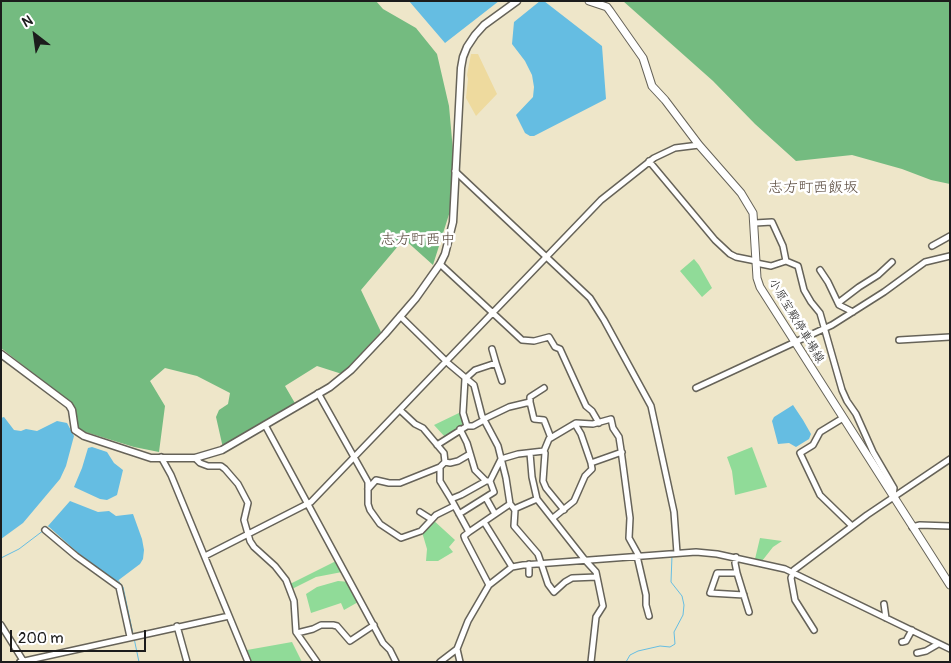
<!DOCTYPE html>
<html>
<head>
<meta charset="utf-8">
<style>
  body { margin:0 }
  #map { position:relative; width:951px; height:663px; overflow:hidden; background:#eee6c9; font-family:Pangolin,sans-serif }
  canvas { display:block }
  .frame { position:absolute; inset:0; border:2px solid #1c1c1c; pointer-events:none }
  .north { position:absolute; left:10px; top:10px; width:50px; height:50px; -webkit-text-stroke:4px #fff; paint-order:stroke; rotate:330deg; font-size:14px; font-weight:700; line-height:20px; text-align:center; color:#1c1c1c }
  .north::after { content:''; display:block; margin:auto; width:18px; height:22px; background:#1c1c1c; clip-path:polygon(50% 0,100% 100%,50% 72%,0 100%) }
  .scale { position:absolute; left:10px; top:630px; width:136px; height:22px; box-sizing:border-box; border:2px solid #1c1c1c; border-top:0; padding-left:6px; font-size:15px; line-height:18px; white-space:nowrap; color:#1c1c1c; -webkit-text-stroke:4px #fff; paint-order:stroke }
</style>
</head>
<body>
<div id="map">
<canvas width="951" height="663"></canvas>
<div class="frame"></div>
<div class="north">N</div>
<div class="scale">200 m</div>
</div>
<script>
const g = document.querySelector('canvas').getContext('2d');
g.lineJoin = 'round';
function fill(path, color) { g.fillStyle = color; g.fill(path, 'evenodd'); }
const poly = rows => new Path2D(rows.map(r => 'M' + r).join(''));
function stroke(path, color, width, dash) { g.strokeStyle = color; g.lineWidth = width; g.lineCap = dash ? 'butt' : 'round'; g.setLineDash(dash || []); g.stroke(path); }
function write(font, color, halo, rows, align = 'center') {
  g.font = font + ' Pangolin,"Klee One",sans-serif'; g.lineWidth = 5; g.setLineDash([]); g.textBaseline = 'middle'; g.strokeStyle = halo; g.fillStyle = color; for (const [text, x, y, turn = 0] of rows) {
    g.save(); g.translate(x, y); g.rotate((+turn || 0) * Math.PI / 180); g.textAlign = isNaN(turn) ? turn : align; if (halo) g.strokeText(text, 0, 0); g.fillText(text, 0, 0); g.restore();
  }
}
fill(poly([
  [694,259,699,265,712,288,702,297,680,271],
  [461,412,465,426,445,437,434,425],
  [752,447,767,487,735,495,732,471,727,457],
  [432,519,455,540,449,547,453,552,438,561,426,561,427,549,422,532],
  [760,538,782,541,773,547,762,561,755,559],
  [336,561,342,572,316,577,292,589,290,584],
  [338,581,350,582,360,601,344,610,341,603,311,613,306,594,317,587],
  [292,642,302,662,252,662,247,650]
]), '#90db98');
fill(poly([
  [1,1,376,1,383,9,416,28,437,54,449,106,454,162,451,208,433,265,404,239,361,290,381,332,342,374,317,366,285,386,296,405,223,448,216,417,219,410,228,404,230,393,197,376,165,368,150,381,165,406,159,452,134,447,79,430,72,404,1,348],
  [623,1,950,1,950,184,931,180,902,169,852,155,796,161,755,124,713,81]
]), '#74bb80');
fill(poly([
  [471,54,478,54,497,94,476,116,466,98,468,79,467,75]
]), '#eeda9e');
fill(poly([
  [409,1,499,1,445,43],
  [540,1,544,1,602,46,606,99,534,136,530,136,525,133,516,115,533,97,534,87,532,75,525,61,512,44,514,22],
  [793,405,803,420,811,434,809,439,796,447,789,443,778,444,772,421,774,417],
  [4,417,14,430,21,431,26,429,37,431,57,421,67,423,74,436,66,466,60,479,23,523,1,539,1,418],
  [92,447,107,452,114,463,123,470,117,495,107,500,100,499,74,487,82,468,88,448],
  [70,501,98,512,109,511,116,516,133,514,142,539,144,550,143,559,140,564,116,582,77,552,48,526]
]), '#65bde2');
stroke(poly([
  [1,558,19,549,48,527],
  [117,579,123,587,133,634],
  [134,638,139,662],
  [626,662,630,655,638,651,660,646,670,647,675,644,674,632,683,615,684,605,682,596,671,582,672,556]
]), '#65bde2', 1);
const minor = poly([
  [649,161,715,240,730,254,736,257,756,261],
  [455,171,590,298,604,320,651,406,674,512,677,553],
  [755,223,772,222,783,246,786,261],
  [932,246,950,236],
  [756,263,771,266,786,261,798,266,804,290,811,302,820,313,842,390,847,401,856,414,873,452,894,488,893,496],
  [440,264,522,340,534,341,549,337,555,347,560,349,586,406,592,411,599,423],
  [820,270,828,282,839,305,853,312],
  [838,303,859,287,878,275,892,262],
  [400,316,449,364,474,385,482,416,498,446,506,478,510,504,511,505,515,510,514,526,538,554,548,584,554,592,565,582,572,578,597,577],
  [899,340,950,337],
  [496,363,502,381],
  [544,388,530,397,530,402,534,419,544,420,551,438],
  [696,388,832,325,884,292,925,262,950,256],
  [318,393,368,482,368,504,370,510,380,524,401,538,421,531,436,515,454,506],
  [400,410,415,424,423,428,444,453,445,462,440,467,440,481,451,499],
  [843,418,820,432,813,445,800,453,820,495,852,526],
  [484,419,509,407,530,402],
  [575,424,581,434,591,463],
  [265,425,383,643,390,650,396,662],
  [467,426,463,413,465,379,475,370,496,363,492,349],
  [460,429,467,443,475,470,486,481],
  [437,445,467,426,473,426,484,420],
  [544,451,545,453,543,481,546,488,564,510],
  [530,453,532,477,537,499,585,560,596,572,603,606,596,617,591,662],
  [161,457,171,475,248,662],
  [195,458,200,463,208,466,221,466,225,469,238,484,248,503,244,520,250,541,254,547,275,566,286,580,294,601,296,632,317,662],
  [445,462,450,463,458,461,470,454],
  [368,489,376,480,389,483,400,483,440,467],
  [486,498,495,514],
  [514,509,537,499],
  [420,512,431,519],
  [459,514,494,492,490,481],
  [553,518,574,501,585,476,592,469,591,463,622,452],
  [484,522,512,567],
  [912,527,920,525,950,526],
  [45,530,76,556,119,587,130,637],
  [469,532,510,504],
  [205,556,311,502,601,200,654,158,675,148,699,145],
  [637,556,646,595,646,605,649,616],
  [736,557,735,563,737,573,749,612],
  [737,573,717,573,710,593,744,595],
  [529,574,529,564],
  [489,585,465,539,464,536,469,532,451,499,461,495,486,481,490,481,501,459,518,454,544,451,549,439,576,423,593,424,611,419,613,428,619,437,621,450,630,518,629,538,639,556],
  [884,604,886,618],
  [1,625,24,662],
  [177,626,187,662],
  [814,630,795,600,791,578,794,570,867,515,950,459],
  [297,633,313,629,321,625,333,625,337,626,350,641,374,625],
  [902,642,906,641,912,630],
  [457,649,460,662],
  [917,653,926,651,938,644],
  [20,662,229,616],
  [440,662,457,649,468,621,489,585,512,567,523,565,696,552,717,554,785,569,950,649]
]);
const tertiary = poly([
  [1,354,69,405,72,410,75,430,84,436,151,458,195,458,222,450,330,387,351,370,385,334,416,298,440,264,445,254,453,222,461,68,463,57,467,47,475,35,484,25,517,1]
]);
const secondary = poly([
  [589,1,607,7,610,11,643,58,652,86,665,100,699,145,741,193,753,213,757,278,760,287,950,585]
]);
stroke(minor, '#666359', 8);
stroke(tertiary, '#666359', 9);
stroke(secondary, '#666359', 9);
stroke(minor, '#fff', 5);
stroke(tertiary, '#fff', 6);
stroke(secondary, '#fff', 7);
write('12px', '#1c1c1c', '#fff', [
  ["小原宝殿停車場線",796,321,59]
]);
write('15px', '#58493d', '#fff', [
  ["志方町西飯坂",813,188],
  ["志方町西中",418,240]
]);
</script>
</body>
</html>
